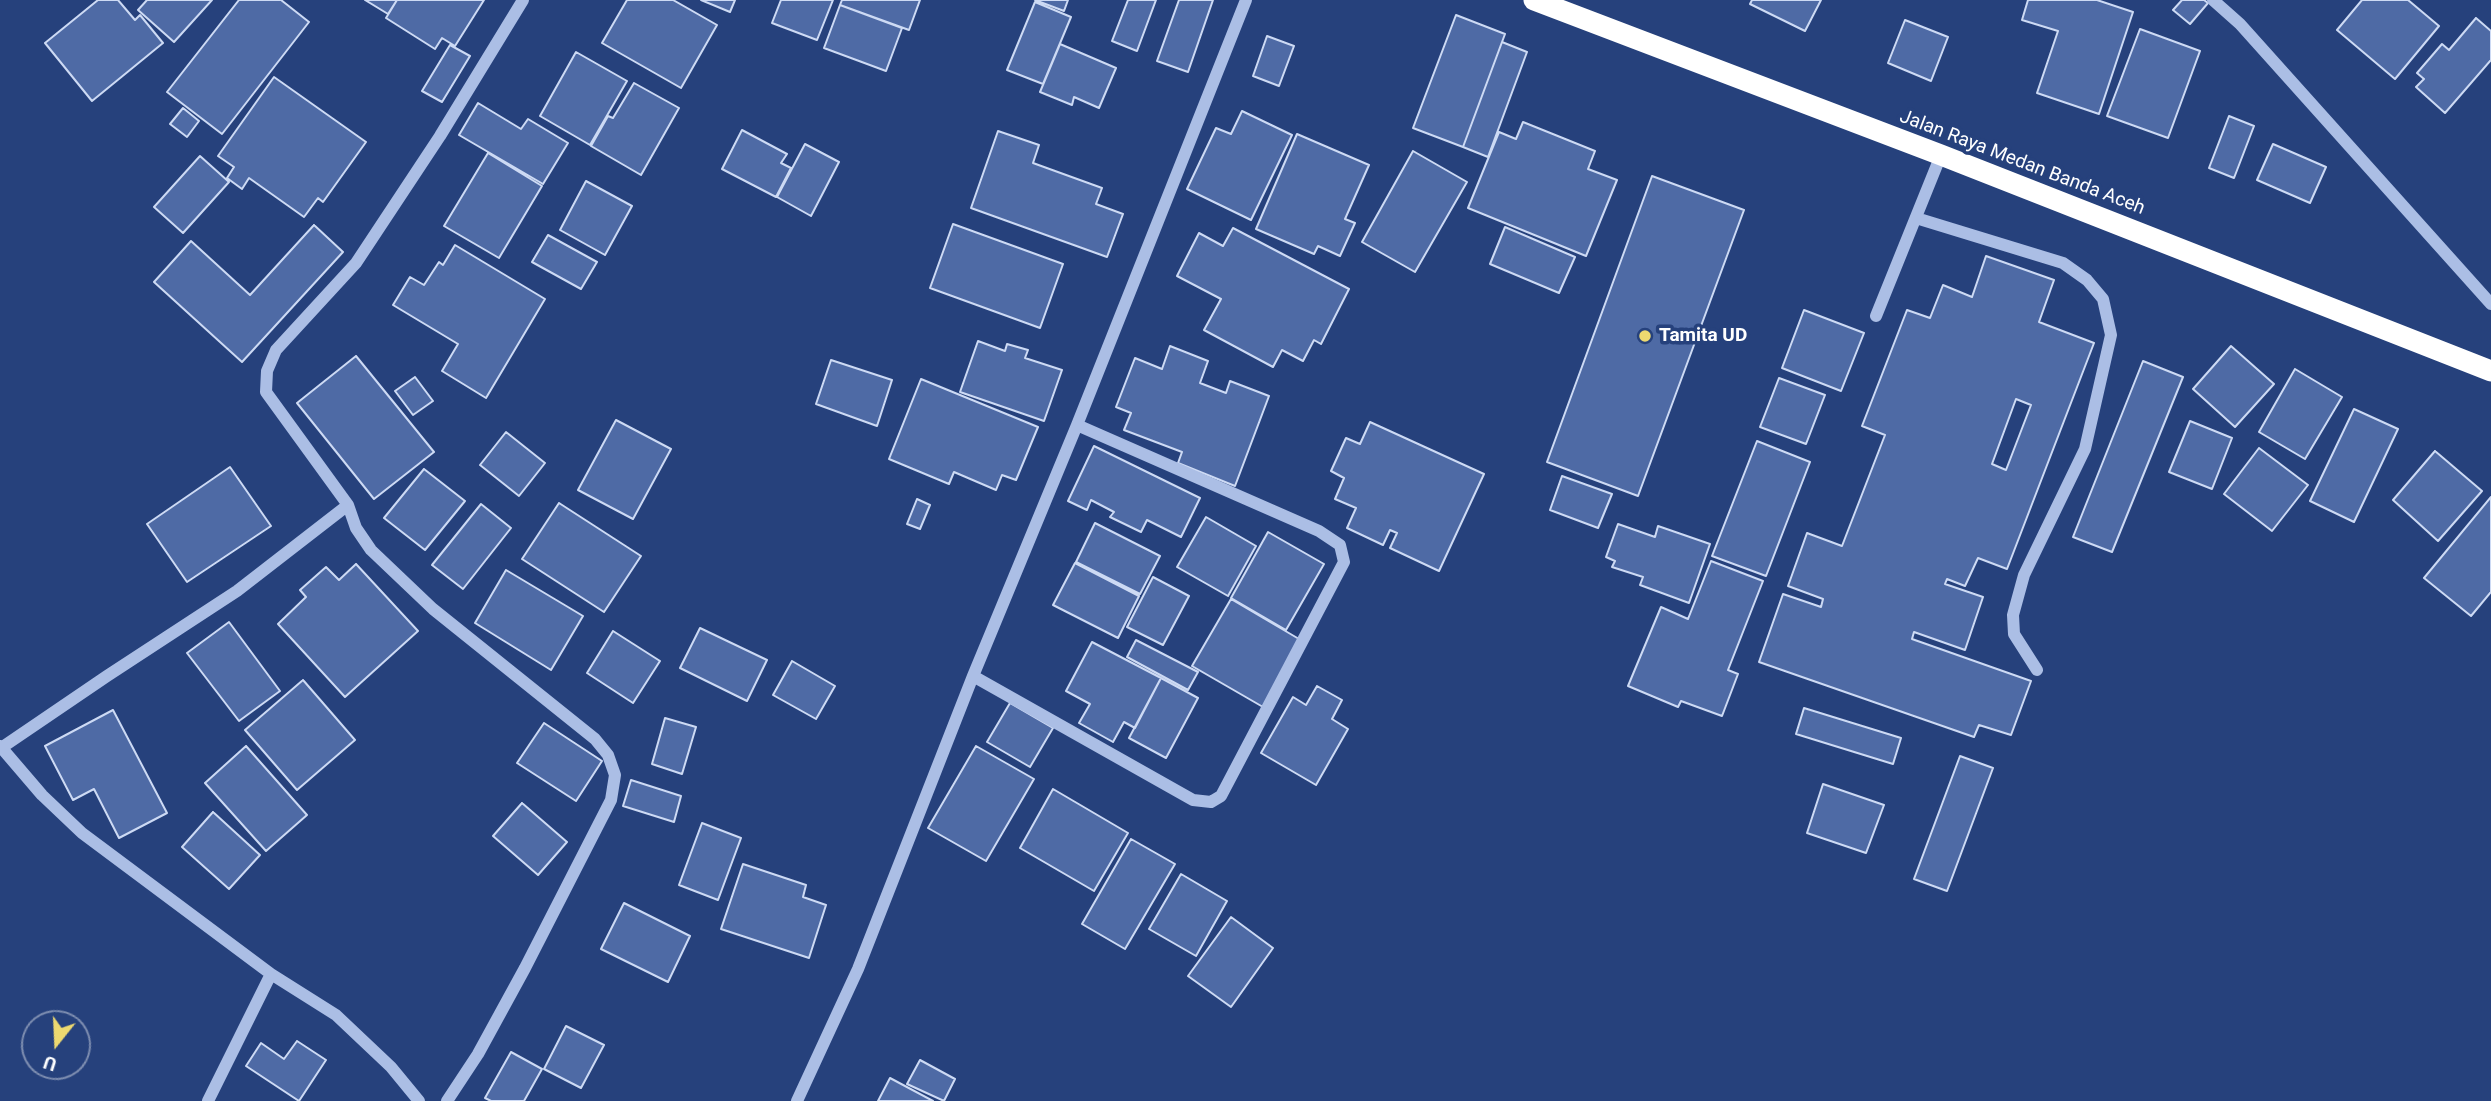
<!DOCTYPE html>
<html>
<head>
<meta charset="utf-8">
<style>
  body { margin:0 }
  #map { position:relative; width:2491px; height:1101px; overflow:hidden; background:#26417c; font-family:Roboto,sans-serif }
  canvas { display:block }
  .north { position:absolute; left:21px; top:1010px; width:70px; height:70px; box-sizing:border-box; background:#26417c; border:2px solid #7d8db0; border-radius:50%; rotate:198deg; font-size:19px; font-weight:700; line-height:28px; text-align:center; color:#fff }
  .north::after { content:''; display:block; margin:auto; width:24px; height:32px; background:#edd970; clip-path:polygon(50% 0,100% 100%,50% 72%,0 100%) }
</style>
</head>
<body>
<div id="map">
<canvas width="2491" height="1101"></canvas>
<div class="north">U</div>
</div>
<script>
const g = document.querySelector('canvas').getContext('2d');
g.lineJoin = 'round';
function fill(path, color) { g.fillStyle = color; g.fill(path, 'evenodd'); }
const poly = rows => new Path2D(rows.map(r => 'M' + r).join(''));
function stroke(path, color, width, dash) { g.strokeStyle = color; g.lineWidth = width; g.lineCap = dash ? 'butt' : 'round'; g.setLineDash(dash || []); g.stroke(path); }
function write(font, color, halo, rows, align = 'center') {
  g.font = font + ' Roboto,sans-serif'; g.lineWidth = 7; g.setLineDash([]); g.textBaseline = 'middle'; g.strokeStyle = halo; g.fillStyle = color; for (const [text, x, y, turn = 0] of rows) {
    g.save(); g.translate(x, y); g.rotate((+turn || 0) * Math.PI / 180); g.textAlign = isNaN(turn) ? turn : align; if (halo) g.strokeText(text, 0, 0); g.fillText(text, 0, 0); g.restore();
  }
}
const building = poly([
  [98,0,118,0,135,20,140,15,163,43,92,101,45,43,98,0],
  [147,0,212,0,174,42,138,10,147,0],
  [239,0,281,0,309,22,222,134,167,92,239,0],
  [365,0,397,0,388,14,365,0],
  [397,0,484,0,455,46,442,38,435,49,386,18,397,0],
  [627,0,673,0,717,25,681,88,602,43,627,0],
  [701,0,735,0,730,12,701,0],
  [781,0,833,0,817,40,772,23,781,0],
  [842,0,920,0,909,30,840,5,842,0],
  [1035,0,1068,0,1064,11,1035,0],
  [1128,0,1156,0,1137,51,1112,41,1128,0],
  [1179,0,1213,0,1188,72,1157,61,1179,0],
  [1752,0,1821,0,1805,31,1750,4,1752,0],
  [2028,0,2097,0,2133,12,2099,114,2037,93,2058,31,2022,20,2028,0],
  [2182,0,2204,0,2208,3,2190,24,2173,10,2182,0],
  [2362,0,2408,0,2439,26,2395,79,2337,30,2362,0],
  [1035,2,1071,17,1043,84,1007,70,1035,2],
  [840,5,902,28,886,71,824,48,840,5],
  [1456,15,1505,34,1463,147,1413,128,1456,15],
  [2476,18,2491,31,2491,60,2445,113,2416,87,2424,79,2417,73,2442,44,2449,50,2476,18],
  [1905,20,1948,37,1931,81,1888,63,1905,20],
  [2140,29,2200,51,2168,138,2107,116,2140,29],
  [1267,36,1294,46,1279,86,1253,76,1267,36],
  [1502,42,1527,52,1488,157,1463,147,1502,42],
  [1060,44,1116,68,1099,108,1074,97,1072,105,1040,92,1060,44],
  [450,45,470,56,442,102,422,91,450,45],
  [576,52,627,81,590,145,540,116,576,52],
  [274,77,366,142,323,202,318,198,304,217,249,178,242,189,227,178,234,167,218,156,274,77],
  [634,83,679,108,641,175,591,146,608,116,613,118,634,83],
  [478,103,521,129,528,119,568,143,543,184,459,135,478,103],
  [183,108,199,121,187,137,170,124,183,108],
  [1242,111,1292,135,1251,220,1187,189,1216,128,1231,134,1242,111],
  [2229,116,2254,126,2234,178,2209,168,2229,116],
  [1523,122,1595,151,1588,169,1617,180,1586,256,1468,208,1499,132,1516,139,1523,122],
  [742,130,787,154,781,163,791,168,776,197,722,169,742,130],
  [998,131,1039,145,1033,163,1102,188,1096,204,1123,214,1107,257,971,208,998,131],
  [1297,134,1369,165,1345,219,1355,223,1340,256,1318,246,1314,254,1256,229,1297,134],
  [805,144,839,162,811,216,777,197,805,144],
  [2273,144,2326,167,2310,203,2257,180,2273,144],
  [1413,151,1467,182,1415,272,1362,242,1413,151],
  [488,153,542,186,499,258,444,226,488,153],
  [200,156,229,182,183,233,154,207,200,156],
  [1652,176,1744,210,1638,496,1547,462,1652,176],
  [586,181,632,206,605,255,560,230,586,181],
  [953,224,1063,264,1040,328,930,288,953,224],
  [314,225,343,252,242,362,154,282,191,241,250,295,314,225],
  [1505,227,1575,257,1559,293,1490,264,1505,227],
  [1233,228,1349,289,1321,344,1314,340,1303,361,1282,350,1273,367,1204,330,1221,299,1177,276,1199,233,1223,246,1233,228],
  [548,235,597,262,581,289,532,262,548,235],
  [455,245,545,299,486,398,442,371,458,344,393,305,410,277,424,285,439,262,443,265,455,245],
  [1986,256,2054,280,2039,322,2094,343,2007,569,1978,558,1965,586,1947,579,1945,584,1983,597,1965,650,1914,632,1912,639,2031,681,2011,735,1979,725,1974,737,1759,662,1783,594,1821,607,1823,599,1788,586,1807,533,1842,546,1847,533,1885,435,1862,426,1907,310,1930,318,1943,285,1972,297,1986,256],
  [2016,399,2031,405,2006,470,1992,464,2016,399],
  [1804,310,1864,333,1841,391,1782,368,1804,310],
  [978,341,1005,351,1007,344,1028,350,1025,358,1062,370,1044,421,960,392,978,341],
  [1170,346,1208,361,1200,383,1226,393,1230,381,1269,396,1235,486,1178,463,1182,452,1124,430,1131,413,1116,407,1135,358,1162,369,1170,346],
  [2231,346,2274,384,2235,427,2193,389,2231,346],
  [356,356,434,452,374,499,297,403,356,356],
  [831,360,892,380,877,426,816,404,831,360],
  [2143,361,2183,377,2112,552,2073,537,2143,361],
  [2295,369,2342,397,2305,459,2259,432,2295,369],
  [415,377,433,401,413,415,395,391,415,377],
  [1779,378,1825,395,1806,444,1760,427,1779,378],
  [921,379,1038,427,1016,480,1002,475,996,490,954,472,949,484,889,459,921,379],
  [2354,409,2398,429,2354,522,2310,501,2354,409],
  [616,420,671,449,633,519,578,490,616,420],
  [2190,421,2232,438,2212,489,2169,472,2190,421],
  [1370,422,1484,474,1439,571,1390,548,1397,533,1390,530,1383,545,1347,528,1356,508,1335,499,1344,478,1331,471,1346,438,1360,444,1370,422],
  [506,432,545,463,519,496,480,465,506,432],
  [1757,441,1810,462,1766,576,1712,556,1757,441],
  [1094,446,1200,498,1181,537,1147,520,1141,532,1110,517,1114,512,1091,500,1087,510,1068,501,1094,446],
  [2259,448,2308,485,2272,531,2224,494,2259,448],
  [2435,451,2482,491,2438,541,2393,500,2435,451],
  [230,467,271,526,187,582,147,524,230,467],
  [424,469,465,501,425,550,384,518,424,469],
  [1562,476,1612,494,1598,528,1550,510,1562,476],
  [2491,497,2491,592,2471,616,2424,578,2491,497],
  [917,499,930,505,920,529,907,524,917,499],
  [559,503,641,556,604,612,522,559,559,503],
  [481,504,511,528,463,589,432,565,481,504],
  [1206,517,1256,546,1228,596,1177,567,1206,517],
  [1095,523,1160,556,1140,594,1076,562,1095,523],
  [1618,524,1655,537,1658,526,1710,544,1689,603,1640,585,1643,577,1612,567,1615,561,1606,557,1618,524],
  [1268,532,1324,564,1286,630,1231,598,1268,532],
  [1711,561,1763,581,1728,670,1738,674,1722,716,1681,701,1678,707,1628,686,1661,607,1688,619,1711,561],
  [1075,563,1139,596,1118,638,1053,605,1075,563],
  [356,564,418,631,345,697,278,624,306,597,300,590,326,567,339,580,356,564],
  [506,570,583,616,551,670,475,623,506,570],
  [1153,577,1189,596,1163,645,1127,627,1153,577],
  [1231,599,1299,639,1263,707,1192,666,1231,599],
  [229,622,280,691,239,721,187,653,229,622],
  [700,628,767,660,747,701,680,668,700,628],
  [613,631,660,661,633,703,587,673,613,631],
  [1136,640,1198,672,1188,690,1127,657,1136,640],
  [1092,642,1161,678,1135,728,1124,722,1113,742,1079,723,1090,704,1066,691,1092,642],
  [792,661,835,686,816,719,773,695,792,661],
  [1161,678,1198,698,1166,758,1129,738,1161,678],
  [303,680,355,740,297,790,245,730,303,680],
  [1317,686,1342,700,1332,719,1348,729,1316,785,1261,753,1293,697,1306,705,1317,686],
  [1010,703,1053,728,1030,767,987,742,1010,703],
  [1804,708,1901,738,1893,764,1796,734,1804,708],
  [113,710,167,813,119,838,94,789,73,800,45,746,113,710],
  [665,718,696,727,682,774,652,764,665,718],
  [544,723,602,761,576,801,517,763,544,723],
  [246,746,307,815,266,851,205,783,246,746],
  [976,746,1034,779,986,861,928,828,976,746],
  [1960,756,1993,768,1947,891,1914,879,1960,756],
  [631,780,681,796,674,822,623,806,631,780],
  [1823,784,1884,805,1866,853,1807,833,1823,784],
  [1053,789,1128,833,1094,891,1020,848,1053,789],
  [522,803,567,842,538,875,493,836,522,803],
  [213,812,260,855,229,889,182,847,213,812],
  [702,823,741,838,718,900,679,885,702,823],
  [1131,839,1175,864,1125,949,1082,924,1131,839],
  [743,864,806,885,803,897,826,905,809,958,721,929,743,864],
  [1181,874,1227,901,1196,956,1149,929,1181,874],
  [624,903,690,936,668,982,601,949,624,903],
  [1231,917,1273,948,1231,1007,1188,976,1231,917],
  [566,1026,604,1045,581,1088,544,1069,566,1026],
  [297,1041,326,1060,299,1101,246,1066,261,1043,284,1059,297,1041],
  [511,1052,542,1069,524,1101,491,1101,485,1098,511,1052],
  [920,1060,955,1079,944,1101,907,1084,920,1060],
  [890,1078,933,1101,878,1101,890,1078]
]);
fill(building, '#4e6aa5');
stroke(building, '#cddaf4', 2);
stroke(poly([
  [2213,0,2240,24,2491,304],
  [1916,218,2063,263,2087,280,2103,299,2111,335,2085,449,2024,575,2013,615,2014,634,2037,670],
  [1876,316,1941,155],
  [973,676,1193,800,1211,802,1221,796,1344,562,1340,545,1319,531,1077,425],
  [0,746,42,795,82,833,271,974,336,1015,391,1067,419,1101],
  [1,748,107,676,237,591,348,505],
  [208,1101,271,974],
  [447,1101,478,1054,525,968,611,800,615,775,608,755,595,739,433,609,371,550,356,528,348,505,266,392,267,371,276,350,356,263,440,136,523,0],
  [797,1101,858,969,973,676,1077,425,1246,0]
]), '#abbee5', 12);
stroke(poly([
  [1534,0,1941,155,2491,371]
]), '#fff', 21);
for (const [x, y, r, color] of [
  [1645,336,7,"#edd970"]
]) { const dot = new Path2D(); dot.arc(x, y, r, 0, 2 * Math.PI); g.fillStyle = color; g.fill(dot); stroke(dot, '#26417c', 2.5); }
write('19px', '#fff', '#26417c', [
  ["Jalan Raya Medan Banda Aceh",2022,163,21]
]);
write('bold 19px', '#fff', '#26417c', [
  ["Tamita UD",1659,336]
], 'left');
</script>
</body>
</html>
